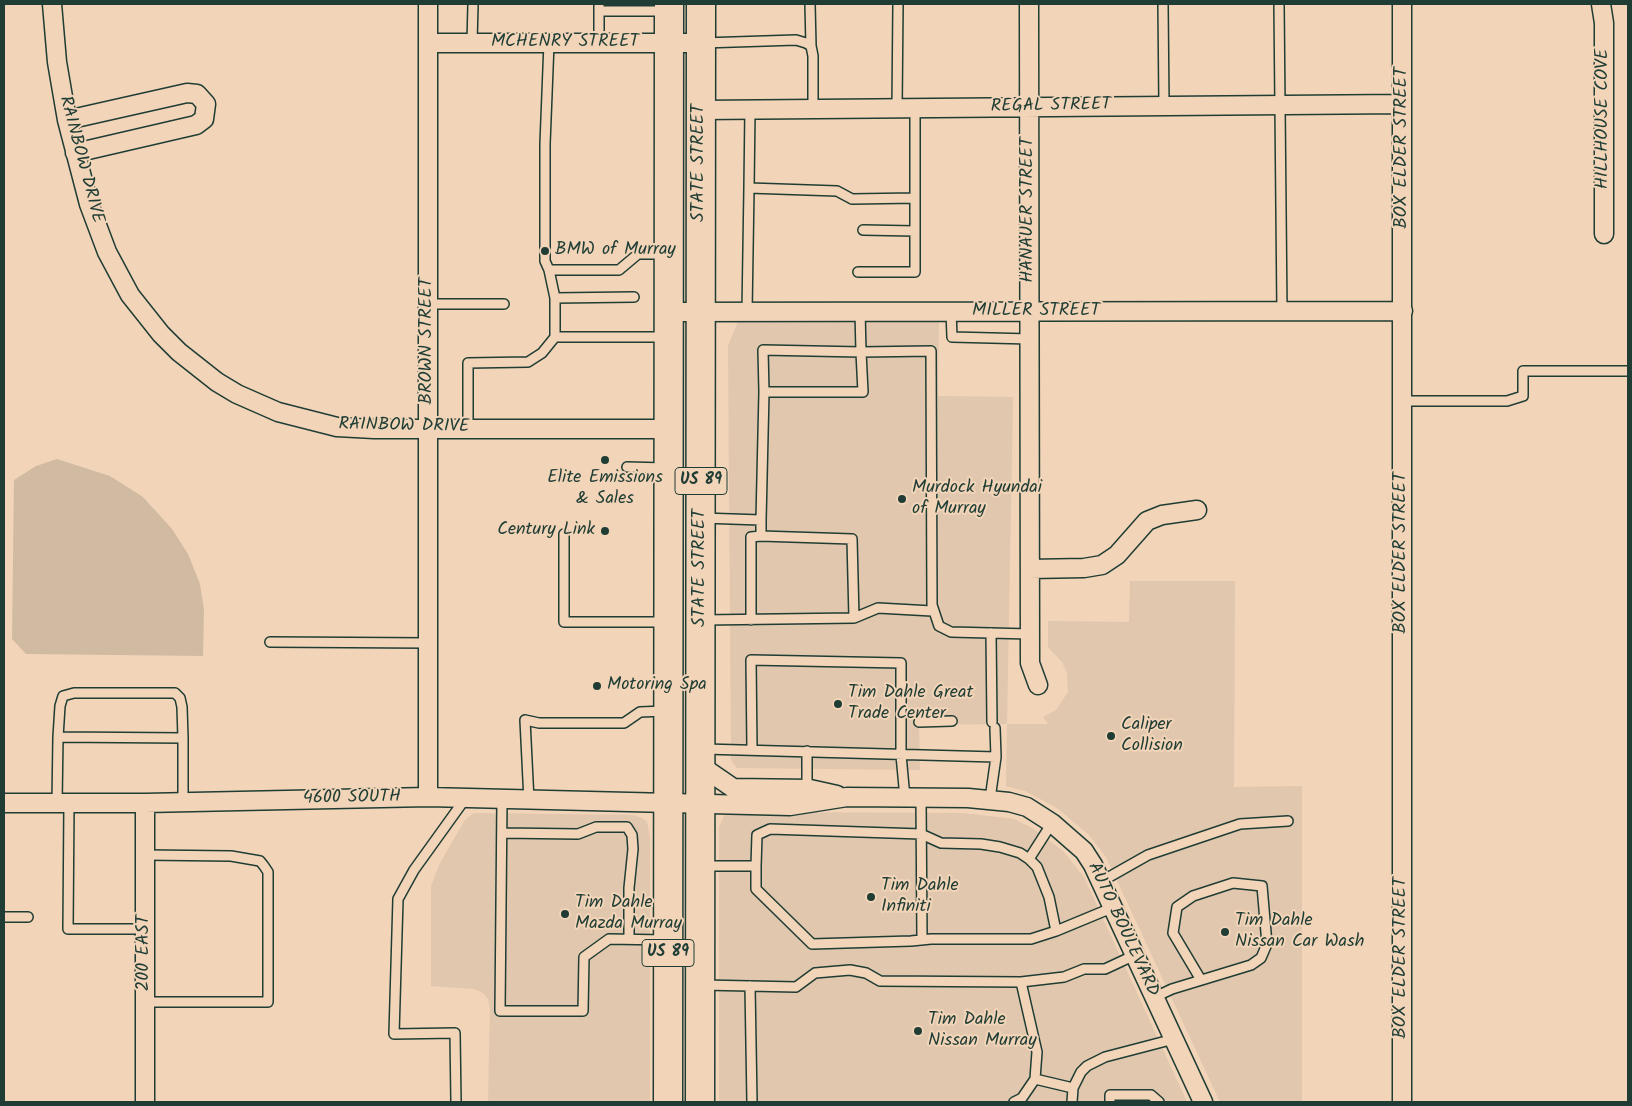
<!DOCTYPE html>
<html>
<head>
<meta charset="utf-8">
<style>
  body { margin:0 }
  #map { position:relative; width:1632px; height:1106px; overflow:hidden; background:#f2d4b8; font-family:Kalam,sans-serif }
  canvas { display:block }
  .frame { position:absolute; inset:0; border:5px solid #1f3d34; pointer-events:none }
</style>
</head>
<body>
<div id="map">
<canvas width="1632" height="1106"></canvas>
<div class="frame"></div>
</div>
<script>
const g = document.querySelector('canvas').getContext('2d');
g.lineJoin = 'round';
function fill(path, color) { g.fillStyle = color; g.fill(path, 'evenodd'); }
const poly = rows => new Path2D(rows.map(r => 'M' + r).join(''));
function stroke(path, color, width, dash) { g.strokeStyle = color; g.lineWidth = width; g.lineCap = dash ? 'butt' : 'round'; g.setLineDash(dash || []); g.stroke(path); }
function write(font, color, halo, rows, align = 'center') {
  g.font = font + ' Kalam,sans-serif'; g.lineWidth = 4; g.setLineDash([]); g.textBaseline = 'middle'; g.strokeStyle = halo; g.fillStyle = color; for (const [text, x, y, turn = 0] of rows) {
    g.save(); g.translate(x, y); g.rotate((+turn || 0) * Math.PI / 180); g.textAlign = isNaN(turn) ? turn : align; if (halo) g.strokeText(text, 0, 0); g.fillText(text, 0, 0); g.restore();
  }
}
fill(poly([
  [939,317,938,396,1013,397,1007,724,1048,724,1043,717,1056,710,1068,692,1067,673,1062,662,1048,647,1048,621,1129,622,1130,581,1235,581,1234,787,1302,786,1302,1102,1220,1102,1106,857,1089,835,1057,808,1025,791,1006,786,1007,724,919,725,920,770,737,768,731,760,728,346,739,319],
  [732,812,964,813,1014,819,1034,829,1063,851,1084,877,1187,1102,719,1102,719,827,724,816],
  [474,813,632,815,642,818,647,822,650,838,650,1102,488,1102,490,1008,488,999,483,993,474,989,431,986,431,886,440,863,465,820]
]), '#e0c7ad');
fill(poly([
  [57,459,110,476,143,497,172,529,188,554,200,584,204,610,203,656,26,654,12,639,14,480,36,466]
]), '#d0bba2');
const service = poly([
  [810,4,811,46],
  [1163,4,1164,105],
  [1279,4,1282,312],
  [599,11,666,11],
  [472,43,473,4],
  [549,43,545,144,545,261,549,270,619,270,638,254,666,254],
  [599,43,599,4],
  [703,43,796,40,806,43,811,46,813,56,813,109],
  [897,108,898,4],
  [749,188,750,109],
  [863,230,915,231],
  [549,270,555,298,555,337],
  [858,272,915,272,915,108],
  [555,298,634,297],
  [428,304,504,304],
  [860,311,861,352,931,351,932,605,939,626,951,632,1030,634],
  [951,311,952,337,1030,339],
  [747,312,749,188,837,191,852,199,915,198],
  [1402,401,1507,401,1523,396,1523,371,1628,371],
  [468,428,468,363,528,362,542,353,555,337,666,337],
  [627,467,665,468],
  [702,518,761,520,761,536],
  [761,520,764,392,863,392,861,352,763,350,764,392],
  [564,534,564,622,665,622],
  [703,620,854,618],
  [751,620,751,537,761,536,852,539,854,618,878,608,932,611],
  [991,633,992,722],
  [270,642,428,643],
  [919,722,952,721],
  [995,728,996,757],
  [58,737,60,706,63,696,74,693,175,693,180,698,182,707,183,738],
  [704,749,996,757,990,799],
  [752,749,751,660,901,663,901,755,905,798],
  [807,789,807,751],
  [921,798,922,940],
  [502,800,500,1011,583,1011,584,957,609,939,666,940],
  [529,801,525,720,539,723,624,723,640,712,665,711],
  [57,803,58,737,183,738,183,802],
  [69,803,68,929,145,929],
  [1052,823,1029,859,1037,867,1049,897,1056,931],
  [502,833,578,834,596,827,627,827,632,835,633,849,629,888,629,939],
  [145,855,231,856,260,861,264,866,268,872,268,1002,145,1002],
  [704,866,756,866,756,889,812,944,911,941,931,939,1031,939,1056,931,1114,907],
  [756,866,757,835,770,829,921,834,941,843,981,844,1000,847,1020,853,1029,859],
  [1102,881,1148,855,1240,824,1288,821],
  [4,917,28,917],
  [1021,982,1037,1052,1035,1079],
  [703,985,796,987,815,973,850,970,866,973,880,981,1021,982,1064,977,1084,969,1105,969,1135,955],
  [750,986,752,1102],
  [1155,997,1172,989,1251,965,1261,958,1267,944,1262,886,1233,883,1193,896,1177,907,1173,933,1201,980],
  [456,1102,455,1033,394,1034,398,899,414,870,465,799],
  [1014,1102,1022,1098,1035,1079,1073,1088],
  [1072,1102,1073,1088,1081,1072,1087,1066,1105,1057,1174,1039],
  [1110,1102,1110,1095,1151,1095,1159,1102]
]);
const minor = poly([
  [52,4,57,62,67,120,89,204,107,252,130,295,161,334,179,352,217,382,237,394,278,412,337,427,374,429,668,429],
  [1029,4,1030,663,1038,685],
  [1601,4,1604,23,1604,234],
  [428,43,701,43],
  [700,110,1402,104],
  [67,120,187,93,197,94,206,104,204,119,196,125,75,153],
  [668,312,1403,311],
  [1030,569,1084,568,1102,565,1117,555,1147,521,1162,515,1197,510],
  [701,766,733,788,810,789,837,795],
  [428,797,428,4],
  [4,803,145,803,428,797,790,806,847,797,968,798,1009,802,1027,807,1052,823,1084,851,1093,865,1203,1102],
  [145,803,145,1102],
  [1402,1102,1402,4]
]);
const primary = poly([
  [668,1102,669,4],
  [700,1102,701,4]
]);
stroke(service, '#1f3d34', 12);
stroke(minor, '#1f3d34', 21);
stroke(primary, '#1f3d34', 31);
stroke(service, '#f2d4b8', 9);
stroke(minor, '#f2d4b8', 18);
stroke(primary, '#f2d4b8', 28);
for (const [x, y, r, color] of [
  [545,251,5,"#1f3d34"],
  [605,460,5,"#1f3d34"],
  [902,499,5,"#1f3d34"],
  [605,531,5,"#1f3d34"],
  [597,686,5,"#1f3d34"],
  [838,704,5,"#1f3d34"],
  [1111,736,5,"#1f3d34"],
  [871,897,5,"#1f3d34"],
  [565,914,5,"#1f3d34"],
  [1225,932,5,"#1f3d34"],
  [918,1031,5,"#1f3d34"]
]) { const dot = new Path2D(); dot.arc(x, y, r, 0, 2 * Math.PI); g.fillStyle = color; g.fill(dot); stroke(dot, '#f2d4b8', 2); }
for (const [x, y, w] of [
  [701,481,52],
  [668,953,52]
]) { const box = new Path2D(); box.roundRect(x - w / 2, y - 13.5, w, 27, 4); g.fillStyle = '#f2d4b8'; g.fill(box); stroke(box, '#1f3d34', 1); }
write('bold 16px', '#1f3d34', null, [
  ["US 89",701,481],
  ["US 89",668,953]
]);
write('18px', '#1f3d34', '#f2d4b8', [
  ["MCHENRY STREET",565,43],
  ["REGAL STREET",1051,107,-1],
  ["HILLHOUSE COVE",1604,119,-90],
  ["BOX ELDER STREET",1403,148,-90],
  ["RAINBOW DRIVE",80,160,75],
  ["STATE STREET",700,163,-90],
  ["HANAUER STREET",1029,210,-90],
  ["MILLER STREET",1036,312],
  ["BROWN STREET",428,341,-90],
  ["RAINBOW DRIVE",404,427,1],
  ["BOX ELDER STREET",1402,553,-90],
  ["STATE STREET",701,568,-90],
  ["4600 SOUTH",352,799,-1],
  ["AUTO BOULEVARD",1122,930,65],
  ["200 EAST",145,953,-90],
  ["BOX ELDER STREET",1402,958,-90]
]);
write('18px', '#1f3d34', '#f2d4b8', [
  ["BMW of Murray",555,251],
  ["Elite Emissions",605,479,"center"],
  ["& Sales",605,500,"center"],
  ["Murdock Hyundai",912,489],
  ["of Murray",912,510],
  ["Century Link",595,531,"right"],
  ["Motoring Spa",607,686],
  ["Tim Dahle Great",848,694],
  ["Trade Center",848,715],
  ["Caliper",1121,726],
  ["Collision",1121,747],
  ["Tim Dahle",881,887],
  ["Infiniti",881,908],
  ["Tim Dahle",575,904],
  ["Mazda Murray",575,925],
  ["Tim Dahle",1235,922],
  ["Nissan Car Wash",1235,943],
  ["Tim Dahle",928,1021],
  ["Nissan Murray",928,1042]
], 'left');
</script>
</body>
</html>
